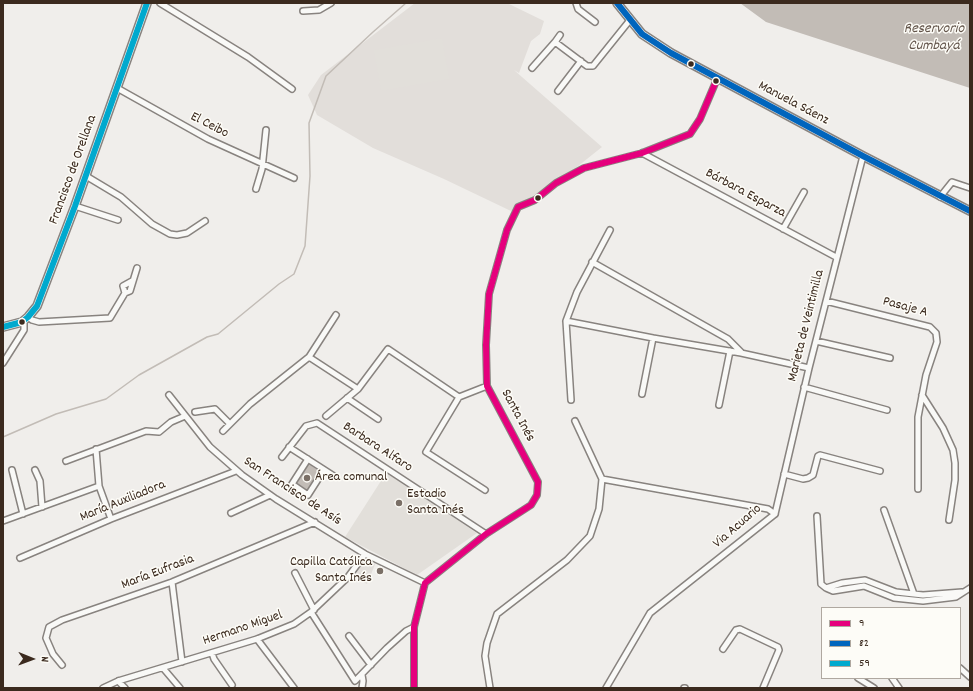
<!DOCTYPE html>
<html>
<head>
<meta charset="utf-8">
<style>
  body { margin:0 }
  #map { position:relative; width:973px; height:691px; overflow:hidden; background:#f0eeeb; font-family:Dekko,sans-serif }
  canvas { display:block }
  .frame { position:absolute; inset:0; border:4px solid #3b2a1e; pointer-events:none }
  .legend { position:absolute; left:821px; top:607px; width:140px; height:72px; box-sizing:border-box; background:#fdfcf7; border:1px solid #afa8a0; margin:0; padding:5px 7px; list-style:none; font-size:12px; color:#3b2a1e }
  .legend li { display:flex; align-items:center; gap:8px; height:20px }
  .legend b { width:20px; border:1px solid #afa8a0 }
  .north { position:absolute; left:12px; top:639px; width:40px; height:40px; -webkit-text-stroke:3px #fdfcf7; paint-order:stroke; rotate:91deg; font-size:11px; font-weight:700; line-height:16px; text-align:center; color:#3b2a1e }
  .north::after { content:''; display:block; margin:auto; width:14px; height:18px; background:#3b2a1e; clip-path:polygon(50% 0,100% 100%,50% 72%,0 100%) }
</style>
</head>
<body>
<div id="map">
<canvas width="973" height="691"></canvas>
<div class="frame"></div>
<ul class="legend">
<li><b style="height:5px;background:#e5007d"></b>9</li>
<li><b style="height:5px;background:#0065bd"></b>82</li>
<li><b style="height:5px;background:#00a9ce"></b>59</li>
</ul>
<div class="north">N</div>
</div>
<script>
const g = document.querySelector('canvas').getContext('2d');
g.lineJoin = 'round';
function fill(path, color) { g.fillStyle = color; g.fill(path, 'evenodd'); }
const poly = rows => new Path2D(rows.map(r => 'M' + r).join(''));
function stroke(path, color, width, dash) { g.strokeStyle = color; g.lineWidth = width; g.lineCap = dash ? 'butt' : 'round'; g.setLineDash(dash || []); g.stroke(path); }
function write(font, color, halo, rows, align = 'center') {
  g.font = font + ' Dekko,sans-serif'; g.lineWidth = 3; g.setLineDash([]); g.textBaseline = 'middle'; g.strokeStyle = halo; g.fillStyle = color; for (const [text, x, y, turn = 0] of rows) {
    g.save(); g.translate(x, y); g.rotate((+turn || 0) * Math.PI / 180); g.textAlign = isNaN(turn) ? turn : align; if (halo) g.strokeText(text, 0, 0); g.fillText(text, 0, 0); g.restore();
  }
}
fill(poly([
  [415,3,507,3,544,21,540,34,531,41,519,73,514,70,602,147,538,198,511,211,444,179,373,148,317,115,308,95,321,75],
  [366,556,376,562,367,584,354,577]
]), '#e2deda');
fill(poly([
  [442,38,449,79,381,91,374,50],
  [386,473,477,533,417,575,345,537]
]), '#e2dfda');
fill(poly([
  [740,3,970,3,970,88,766,22],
  [309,464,320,472,307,493,295,485]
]), '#c2bcb6');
stroke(poly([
  [3,437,56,414,106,399,139,375,207,337,218,334,279,284,294,274,305,246,310,176,309,123,326,76,373,32,406,3]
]), '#c2bcb6', 1.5);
const street = poly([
  [160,3,248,57,292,89],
  [576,3,578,9,595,22],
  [303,11,319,10,331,3],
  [560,35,555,42,587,66,593,66,630,20],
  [532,68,555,42],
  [117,88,208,139,294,178],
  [558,91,581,61],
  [642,153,836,257],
  [86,176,121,197,152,224,170,234,177,235,187,233,205,221],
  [256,189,262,169,266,130],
  [940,197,952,182,970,188],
  [75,206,118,220],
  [783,229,804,192],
  [592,262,728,339,741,352],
  [125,293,123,286,132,281],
  [826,301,930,327,936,333,937,342,926,375,918,417,918,489],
  [28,317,32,320,39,322,110,318,125,293,130,291,137,268],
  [566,321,653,338,741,353,809,368],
  [816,341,890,358],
  [309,357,336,315],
  [3,363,24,330,24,320],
  [804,387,887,410],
  [642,394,653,338],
  [169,395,210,447,242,475,276,499,365,554,425,583],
  [922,395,943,428,953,450,955,463,955,480,949,520],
  [347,398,378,419],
  [571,400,566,321,577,292,610,230],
  [719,405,730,351],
  [195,412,215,409,230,424],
  [326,416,358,389,388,349,459,397],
  [223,431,250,404,309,357,358,389],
  [289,447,334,476],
  [96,449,99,486,111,519],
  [282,457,306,426,317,423,486,534],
  [308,459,292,484,308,495,324,470],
  [66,461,146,431,159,432,171,422,185,416],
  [12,470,23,514],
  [35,470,40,481,42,507],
  [784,474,803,479,808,478,813,475,818,456,820,455,880,471],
  [602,479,768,509,775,514],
  [485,490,426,452,459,397,487,386],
  [884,510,914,594],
  [231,513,270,495],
  [775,514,809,368,863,156],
  [817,516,821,584,826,588,833,591,864,586,894,598,923,601,956,597,970,588],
  [3,521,99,486],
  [20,558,111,519,236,471],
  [295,573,314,610],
  [172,582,182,662],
  [826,588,842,583,865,580,896,592,923,595,962,592],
  [311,612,355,681,387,648,406,631,414,627],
  [349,636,371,665],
  [257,639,294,688],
  [723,649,736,630,740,629,778,647,779,650,763,688],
  [212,653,214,659,232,685],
  [62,665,53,654,46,638,49,627,62,620,172,582,315,522],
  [163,668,180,688],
  [960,668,970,677],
  [858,678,874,688],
  [892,678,899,688],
  [118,681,125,688],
  [103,688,118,681,257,639,294,624,311,612,348,577,365,554],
  [362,688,363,681,362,675],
  [414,688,414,627,425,583,486,534,531,505,537,495,538,482,487,386,486,345,489,294,507,230,518,207,535,200,556,183,584,168,642,153,690,134,700,119,717,79],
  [490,688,485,656,487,643,497,614,567,560,590,536,599,509,602,479,575,421],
  [606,688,650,613,775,514],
  [684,688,685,688]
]);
const secondary = poly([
  [617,3,642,34,671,53,863,156,970,211],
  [3,327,22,322,28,317,37,306,75,206,147,3]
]);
stroke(street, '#88837f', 8);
stroke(secondary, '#88837f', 10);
stroke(street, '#f9f9f7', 5);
stroke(secondary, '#f9f9f7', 7);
stroke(poly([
  [414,688,414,627,425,583,486,534,531,505,537,495,538,482,487,386,486,345,489,294,507,230,518,207,535,200,556,183,584,168,642,153,690,134,700,119,717,79]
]), '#e5007d', 6);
stroke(poly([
  [617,3,642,34,671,53,863,156,970,211]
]), '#0065bd', 6);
stroke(poly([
  [3,327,22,322,28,317,37,306,75,206,147,3]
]), '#00a9ce', 6);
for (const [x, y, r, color] of [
  [691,64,3.5,"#3b2a1e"],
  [716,81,3.5,"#3b2a1e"],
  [538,198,3.5,"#3b2a1e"],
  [22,322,3.5,"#3b2a1e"],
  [307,478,4,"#7a6f66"],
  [399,503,4,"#7a6f66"],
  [380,571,4,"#7a6f66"]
]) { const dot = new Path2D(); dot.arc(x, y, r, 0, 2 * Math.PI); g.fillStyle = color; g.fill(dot); stroke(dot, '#fdfcf7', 1.5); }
write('14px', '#3b2a1e', '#fdfcf7', [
  ["Manuela Sáenz",793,104,28],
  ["El Ceibo",209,126,27],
  ["Francisco de Orellana",74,170,-70],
  ["Bárbara Esparza",745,194,28],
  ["Pasaje A",905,308,15],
  ["Marieta de Veintimilla",807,326,-76],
  ["Santa Inés",517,416,62],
  ["Barbara Alfaro",377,448,33],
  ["San Francisco de Asís",292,492,33],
  ["María Auxiliadora",123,502,-22],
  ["Via Acuario",738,527,-41],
  ["María Eufrasia",158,573,-21],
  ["Hermano Miguel",243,629,-19]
]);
write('14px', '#3b2a1e', '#fdfcf7', [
  ["Área comunal",315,478],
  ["Estadio",407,495],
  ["Santa Inés",407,511],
  ["Capilla Católica",372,563,"right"],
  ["Santa Inés",372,579,"right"]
], 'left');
write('italic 15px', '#63554b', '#fdfcf7', [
  ["Reservorio",934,30],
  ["Cumbayá",934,47]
]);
</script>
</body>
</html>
